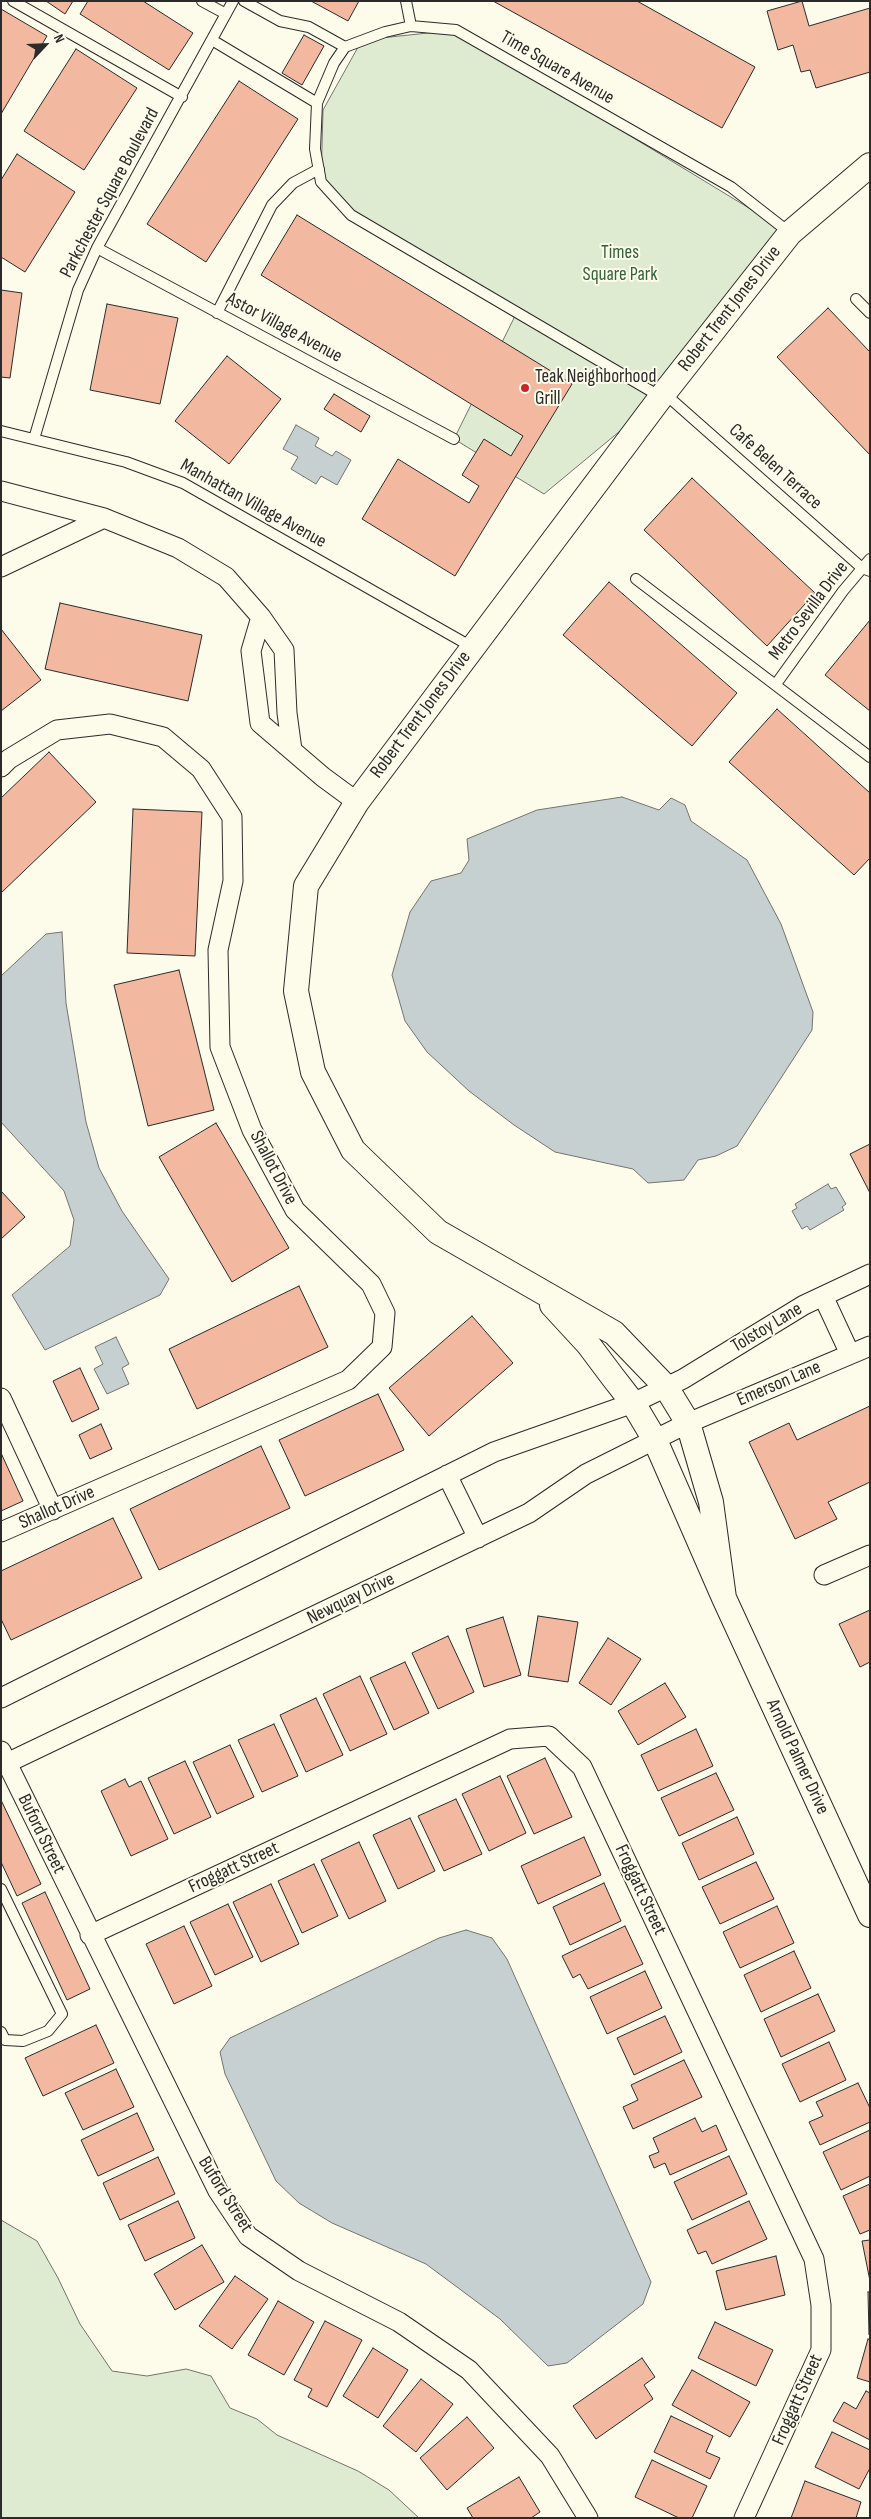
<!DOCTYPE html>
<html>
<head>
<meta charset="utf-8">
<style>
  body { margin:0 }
  #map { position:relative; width:871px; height:2519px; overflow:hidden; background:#fdfbea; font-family:"Sofia Sans Condensed",sans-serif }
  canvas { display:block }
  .frame { position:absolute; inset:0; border:2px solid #2b2b2b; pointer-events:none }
  .north { position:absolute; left:20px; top:20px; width:50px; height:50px; -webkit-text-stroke:4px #fdfbea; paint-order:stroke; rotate:65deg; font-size:14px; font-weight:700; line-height:20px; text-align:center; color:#2b2b2b }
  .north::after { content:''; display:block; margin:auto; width:18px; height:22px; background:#2b2b2b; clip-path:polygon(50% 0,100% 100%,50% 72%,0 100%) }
</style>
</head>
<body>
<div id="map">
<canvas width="871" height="2519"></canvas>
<div class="frame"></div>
<div class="north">N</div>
</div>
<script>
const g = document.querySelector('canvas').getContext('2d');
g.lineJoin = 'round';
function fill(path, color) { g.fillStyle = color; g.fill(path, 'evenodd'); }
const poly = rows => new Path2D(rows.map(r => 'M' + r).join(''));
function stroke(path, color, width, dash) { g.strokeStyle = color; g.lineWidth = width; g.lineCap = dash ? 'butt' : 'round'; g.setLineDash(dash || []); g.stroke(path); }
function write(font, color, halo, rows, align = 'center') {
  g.font = font + ' "Sofia Sans Condensed",sans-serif'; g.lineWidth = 4; g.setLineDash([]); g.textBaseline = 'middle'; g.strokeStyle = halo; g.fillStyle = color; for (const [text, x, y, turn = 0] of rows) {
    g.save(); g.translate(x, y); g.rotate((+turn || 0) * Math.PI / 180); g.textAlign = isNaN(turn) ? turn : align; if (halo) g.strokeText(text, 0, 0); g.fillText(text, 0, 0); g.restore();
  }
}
const green = poly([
  [456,30,790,233,661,397,544,494,454,439,517,312,351,215,321,182,323,110,362,40,456,30],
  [1,2220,37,2241,58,2278,80,2324,112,2371,147,2376,186,2369,211,2376,230,2408,257,2419,277,2435,358,2471,389,2490,419,2518,1,2518,1,2220]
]);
fill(green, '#deebd1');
stroke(green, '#74746e', 1);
const water = poly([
  [296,425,319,438,315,446,332,456,336,451,351,460,337,485,321,476,316,484,291,469,298,457,283,449,296,425],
  [622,797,659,810,671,798,685,805,691,821,747,860,781,924,813,1012,812,1030,737,1146,716,1156,698,1160,684,1180,648,1183,633,1169,555,1152,514,1125,469,1091,427,1052,405,1021,392,975,410,912,431,881,461,873,469,860,467,839,537,810,622,797],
  [62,932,66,1003,86,1122,99,1168,122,1211,169,1279,160,1295,45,1350,12,1295,70,1246,74,1220,64,1191,1,1122,1,976,46,934,62,932],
  [828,1184,831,1189,836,1187,846,1204,842,1207,844,1210,810,1230,807,1226,802,1229,792,1211,797,1208,795,1204,828,1184],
  [116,1337,129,1364,122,1368,129,1384,107,1394,94,1369,103,1364,95,1347,116,1337],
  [466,1930,492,1938,507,1959,651,2282,643,2304,567,2363,548,2366,500,2319,426,2264,332,2223,299,2203,276,2181,225,2074,220,2052,230,2038,439,1938,466,1930]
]);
fill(water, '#c7d0d0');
stroke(water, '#74746e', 1);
const building = poly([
  [46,1,73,1,65,14,46,1],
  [88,1,143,1,193,33,169,70,80,14,88,1],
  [311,1,359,1,348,21,311,1],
  [493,1,637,1,755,67,722,128,493,1],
  [802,1,809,26,870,8,870,72,816,88,810,70,801,72,793,45,778,50,767,11,802,1],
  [1,9,47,36,1,114,1,9],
  [304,35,324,46,302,85,282,73,304,35],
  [76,49,137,88,84,170,24,131,76,49],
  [239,81,298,119,206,262,147,224,239,81],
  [17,154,75,192,25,272,1,257,1,180,17,154],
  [297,215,572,384,455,576,362,519,398,459,469,503,479,486,462,475,484,439,511,456,523,436,261,275,297,215],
  [1,290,22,293,10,378,1,377,1,290],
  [107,304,178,318,160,404,90,390,107,304],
  [828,308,870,352,870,455,777,357,828,308],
  [227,356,281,399,229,464,175,421,227,356],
  [334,394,370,416,361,432,324,409,334,394],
  [692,478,815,593,767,646,644,530,692,478],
  [609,582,737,693,692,746,563,635,609,582],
  [60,603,202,635,188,701,45,669,60,603],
  [870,620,870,711,825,675,870,620],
  [1,629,41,680,1,711,1,629],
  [777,709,870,793,870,858,854,875,729,762,777,709],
  [49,752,96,802,1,893,1,798,49,752],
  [133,809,202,812,195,956,127,953,133,809],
  [179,970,214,1110,148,1126,114,985,179,970],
  [216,1123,289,1248,232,1282,159,1157,216,1123],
  [870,1144,870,1193,850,1154,870,1144],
  [1,1191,25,1217,1,1239,1,1191],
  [299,1286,328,1347,197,1409,169,1349,299,1286],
  [472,1316,513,1363,429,1436,389,1388,472,1316],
  [80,1368,99,1409,72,1422,53,1381,80,1368],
  [378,1394,404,1450,305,1496,279,1440,378,1394],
  [870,1406,870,1482,828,1502,837,1519,795,1539,749,1442,789,1423,797,1440,870,1406],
  [101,1424,112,1449,90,1459,79,1435,101,1424],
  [261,1446,290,1508,159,1570,130,1509,261,1446],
  [1,1453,23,1501,1,1511,1,1453],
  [113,1518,142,1578,11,1640,1,1619,1,1571,113,1518],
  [870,1610,870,1662,860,1667,839,1624,870,1610],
  [538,1616,578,1622,568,1682,528,1676,538,1616],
  [503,1617,521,1675,484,1687,466,1629,503,1617],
  [448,1636,474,1692,438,1709,412,1653,448,1636],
  [608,1638,641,1659,611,1705,579,1683,608,1638],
  [405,1662,429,1713,394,1730,370,1678,405,1662],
  [360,1676,387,1734,350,1751,323,1694,360,1676],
  [665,1683,686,1717,638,1745,618,1711,665,1683],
  [316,1698,343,1755,306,1772,280,1715,316,1698],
  [274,1724,298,1776,262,1792,238,1740,274,1724],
  [696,1729,713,1766,658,1791,641,1755,696,1729],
  [230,1745,254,1797,217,1814,193,1762,230,1745],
  [545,1758,572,1817,534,1834,507,1776,545,1758],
  [185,1761,211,1817,174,1834,148,1778,185,1761],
  [716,1773,734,1810,679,1836,661,1798,716,1773],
  [500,1776,526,1833,489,1851,462,1794,500,1776],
  [125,1779,129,1787,141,1781,168,1839,131,1856,101,1791,125,1779],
  [456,1799,482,1854,444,1871,418,1816,456,1799],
  [1,1800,41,1884,17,1896,1,1862,1,1800],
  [737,1817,754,1854,699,1880,682,1843,737,1817],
  [410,1818,435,1871,398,1889,373,1835,410,1818],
  [584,1837,601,1875,538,1904,521,1866,584,1837],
  [359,1842,386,1901,349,1919,321,1860,359,1842],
  [756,1862,774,1899,720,1924,702,1887,756,1862],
  [314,1864,338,1916,302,1933,278,1881,314,1864],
  [604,1883,621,1921,570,1945,553,1907,604,1883],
  [271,1884,299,1944,261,1962,233,1902,271,1884],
  [45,1892,90,1989,67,2000,22,1903,45,1892],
  [228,1904,253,1957,215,1975,190,1922,228,1904],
  [777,1906,794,1943,740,1968,723,1932,777,1906],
  [184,1926,212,1986,174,2004,146,1944,184,1926],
  [625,1926,643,1964,588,1989,580,1974,573,1978,562,1956,625,1926],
  [794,1951,811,1988,761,2012,744,1975,794,1951],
  [645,1971,662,2008,607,2034,590,1997,645,1971],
  [818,1994,835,2031,781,2057,764,2019,818,1994],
  [665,2016,682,2052,634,2075,617,2038,665,2016],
  [96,2025,114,2063,43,2096,25,2058,96,2025],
  [829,2042,846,2080,800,2102,782,2064,829,2042],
  [684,2060,702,2097,633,2129,623,2107,638,2100,631,2085,684,2060],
  [116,2069,134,2107,83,2130,65,2093,116,2069],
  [858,2083,870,2108,870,2122,820,2145,809,2122,823,2116,816,2102,858,2083],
  [137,2113,154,2150,98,2176,81,2140,137,2113],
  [695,2118,702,2132,716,2125,727,2150,670,2175,665,2163,654,2168,649,2156,659,2152,653,2138,695,2118],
  [870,2130,870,2176,841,2190,823,2152,870,2130],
  [729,2156,747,2194,692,2220,674,2182,729,2156],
  [158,2157,175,2194,120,2220,103,2183,158,2157],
  [870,2184,870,2230,860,2234,843,2196,870,2184],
  [178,2201,195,2238,145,2261,128,2225,178,2201],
  [749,2201,767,2239,712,2264,706,2251,698,2254,687,2230,749,2201],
  [870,2240,870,2281,862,2241,870,2240],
  [202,2245,224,2282,175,2310,154,2274,202,2245],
  [776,2256,785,2295,726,2310,716,2271,776,2256],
  [235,2276,268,2299,232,2349,199,2326,235,2276],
  [868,2292,870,2292,870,2335,869,2335,868,2292],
  [278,2301,314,2322,284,2375,248,2355,278,2301],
  [325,2321,362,2340,327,2407,308,2397,312,2389,294,2380,325,2321],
  [715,2322,773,2350,756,2386,698,2358,715,2322],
  [868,2339,870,2340,870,2382,857,2378,868,2339],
  [373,2348,408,2370,378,2418,343,2396,373,2348],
  [642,2358,655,2377,644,2385,653,2399,596,2439,573,2406,642,2358],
  [692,2370,750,2402,730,2437,672,2405,692,2370],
  [421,2379,453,2404,416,2452,383,2426,421,2379],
  [866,2391,870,2393,870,2440,833,2421,844,2402,856,2409,866,2391],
  [671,2416,713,2436,706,2452,720,2458,710,2479,654,2452,671,2416],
  [467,2417,494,2448,447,2490,420,2458,467,2417],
  [832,2432,870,2450,870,2468,859,2489,815,2467,832,2432],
  [652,2460,707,2486,692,2518,679,2518,635,2497,652,2460],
  [519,2477,540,2512,531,2518,473,2518,467,2508,519,2477],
  [805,2481,861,2502,856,2518,791,2518,805,2481]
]);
fill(building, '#f2b8a0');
stroke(building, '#2b2b2b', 1);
const service = poly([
  [13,1,182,97],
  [202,1,226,14],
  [244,1,280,21,309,27,345,47],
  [406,1,411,26],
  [212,40,317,103],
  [97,248,454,439],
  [856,299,870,313],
  [217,313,272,205,293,183,319,169],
  [664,393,862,568,870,571],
  [661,397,351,215,321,182,315,149,317,103,334,63,345,47,385,32,411,26,456,30,731,187,790,233],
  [1,431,126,462,183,483,472,647],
  [34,439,78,290,97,248,233,1],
  [636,579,870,757],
  [776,684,843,591,870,559],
  [1,1889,62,2014,48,2031,23,2041,5,2040,1,2032]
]);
const minor = poly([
  [1,491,104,518,178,548,226,577,261,617,284,650,287,713,292,750],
  [1,567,104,518],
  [261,617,251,651,260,723,323,777,357,802],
  [1,767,9,759,57,730,110,724,163,737,201,769,232,817,233,881,218,950,220,1047,252,1130,295,1210,371,1284,385,1313,382,1347,348,1380,1,1532],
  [823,1296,850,1354],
  [1,1398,53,1510],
  [447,1475,478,1538],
  [824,1575,870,1555],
  [1,1698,494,1452,633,1403,683,1379,804,1305,870,1274],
  [1,1751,218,2191,248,2236,299,2271,399,2322,469,2370,550,2456,588,2518],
  [7,1763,529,1513,586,1474,688,1423,870,1346],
  [90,1935,510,1739,549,1736,582,1767,814,2259,821,2305,821,2350,744,2518]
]);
const tertiary = poly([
  [552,1305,588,1344,612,1376,633,1403,655,1440,724,1598,870,1915],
  [724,1598,711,1502,688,1423,666,1387,614,1333,438,1232,353,1150,313,1072,296,991,306,886,357,802,661,397,790,233,870,165]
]);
stroke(service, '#2b2b2b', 12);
stroke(minor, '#2b2b2b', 21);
stroke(tertiary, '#2b2b2b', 26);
stroke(service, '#fdfbea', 10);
stroke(minor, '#fdfbea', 19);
stroke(tertiary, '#fdfbea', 24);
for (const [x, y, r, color] of [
  [525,388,5,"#c62828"]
]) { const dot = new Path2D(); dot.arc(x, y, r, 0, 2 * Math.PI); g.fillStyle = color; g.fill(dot); stroke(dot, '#fdfbea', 2); }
write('19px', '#2b2b2b', '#fdfbea', [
  ["Time Square Avenue",557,68,30],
  ["Parkchester Square Boulevard",110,193,-62],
  ["Robert Trent Jones Drive",730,309,-52],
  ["Astor Village Avenue",284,328,28],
  ["Cafe Belen Terrace",775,467,42],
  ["Manhattan Village Avenue",253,504,29],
  ["Metro Sevilla Drive",809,611,-53],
  ["Robert Trent Jones Drive",421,715,-53],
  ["Shallot Drive",273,1168,62],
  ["Tolstoy Lane",767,1328,-31],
  ["Emerson Lane",779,1384,-23],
  ["Shallot Drive",57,1508,-24],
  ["Newquay Drive",351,1599,-26],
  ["Arnold Palmer Drive",797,1757,65],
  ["Buford Street",41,1834,64],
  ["Froggatt Street",234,1868,-25],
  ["Froggatt Street",640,1890,65],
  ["Buford Street",225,2195,58],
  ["Froggatt Street",798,2400,-66]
]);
write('19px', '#34623c', '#fdfbea', [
  ["Times",620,253],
  ["Square Park",620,275]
]);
write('19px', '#2b2b2b', '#fdfbea', [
  ["Teak Neighborhood",535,377],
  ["Grill",535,399]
], 'left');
</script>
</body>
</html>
